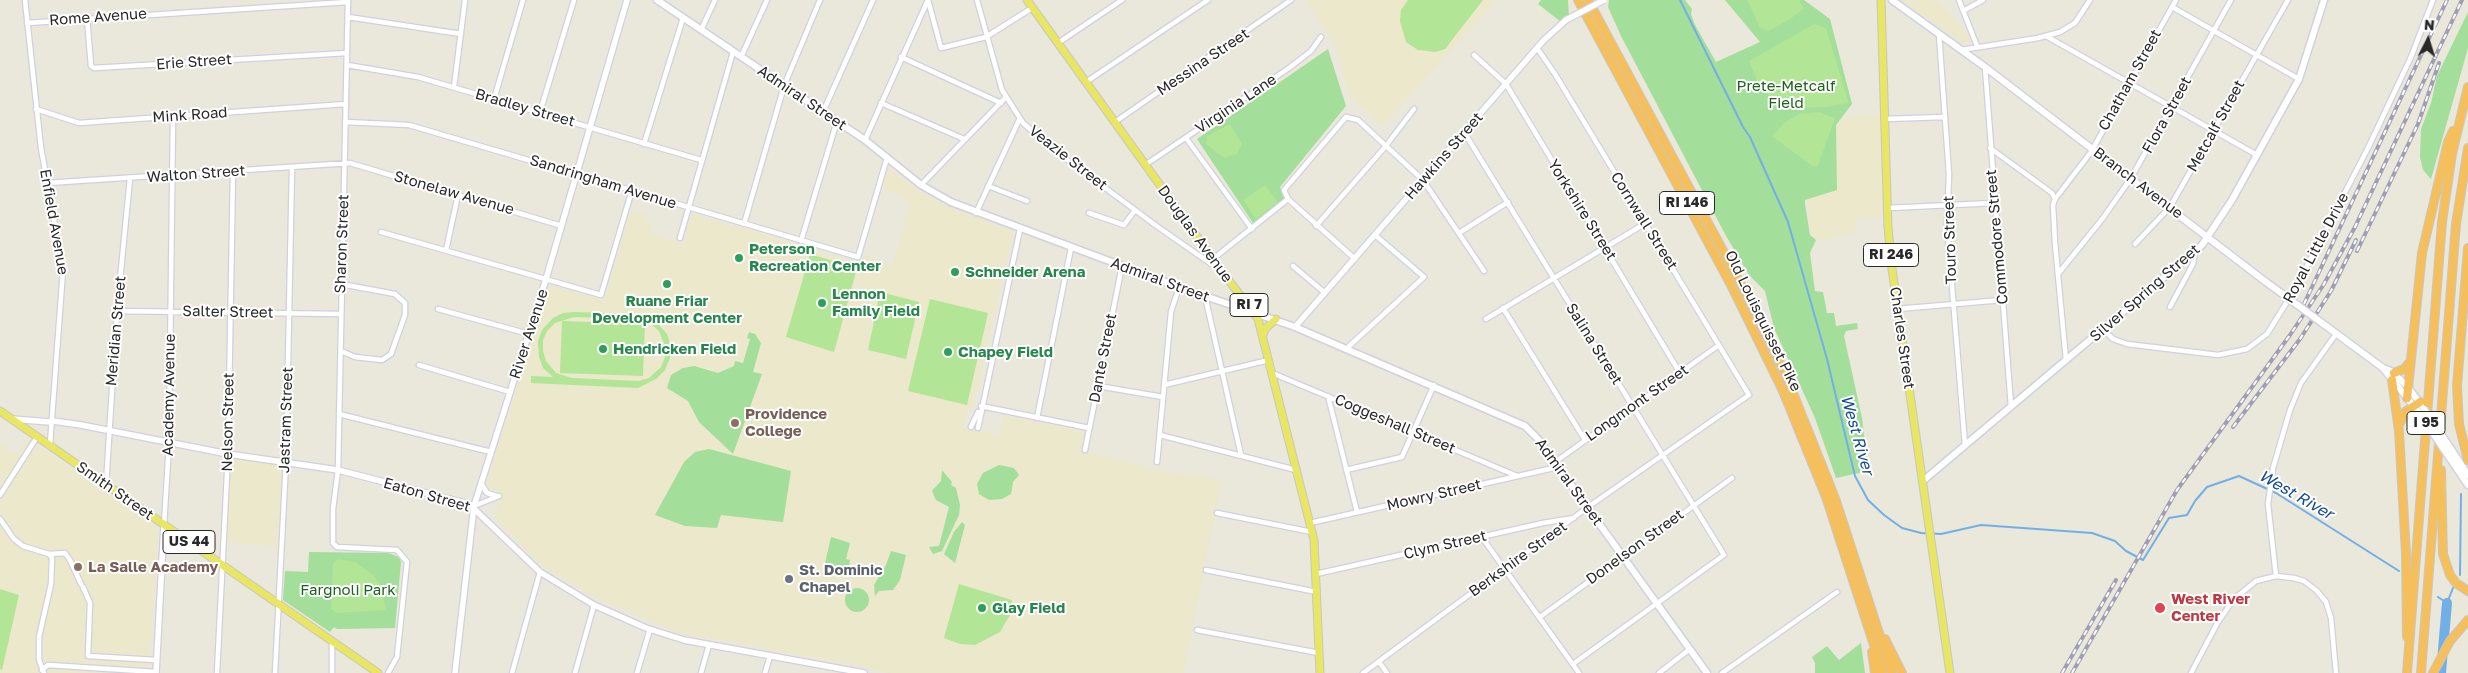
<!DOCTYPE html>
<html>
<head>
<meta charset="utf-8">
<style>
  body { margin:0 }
  #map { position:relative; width:2468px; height:673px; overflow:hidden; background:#eae7db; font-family:"Golos Text",sans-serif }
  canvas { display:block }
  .north { position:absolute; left:2403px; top:15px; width:50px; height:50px; -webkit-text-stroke:4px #fff; paint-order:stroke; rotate:5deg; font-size:14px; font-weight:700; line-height:20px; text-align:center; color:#292929 }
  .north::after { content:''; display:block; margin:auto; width:18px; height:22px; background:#292929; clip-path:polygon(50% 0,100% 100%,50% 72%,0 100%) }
</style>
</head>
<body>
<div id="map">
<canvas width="2468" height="673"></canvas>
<div class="north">N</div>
</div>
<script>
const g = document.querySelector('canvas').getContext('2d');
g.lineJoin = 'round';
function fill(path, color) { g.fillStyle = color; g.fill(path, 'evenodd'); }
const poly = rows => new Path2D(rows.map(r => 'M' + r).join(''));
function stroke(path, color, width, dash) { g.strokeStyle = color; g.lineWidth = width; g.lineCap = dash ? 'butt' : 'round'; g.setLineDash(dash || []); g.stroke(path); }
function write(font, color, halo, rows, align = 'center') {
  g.font = font + ' "Golos Text",sans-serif'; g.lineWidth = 4; g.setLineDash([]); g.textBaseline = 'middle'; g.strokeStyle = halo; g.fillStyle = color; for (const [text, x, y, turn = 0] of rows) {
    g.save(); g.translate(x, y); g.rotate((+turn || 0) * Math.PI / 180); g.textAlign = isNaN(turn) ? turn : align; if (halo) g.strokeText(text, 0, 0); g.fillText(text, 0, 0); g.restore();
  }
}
fill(poly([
  [1305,0,1497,0,1382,126,1350,96,1335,43],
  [1902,0,1937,0,1966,32,1970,42,1961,43],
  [1880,115,1884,217,1855,219,1856,233,1812,241,1807,200,1837,190,1836,125,1850,116],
  [889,168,907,183,941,204,1013,232,974,404,966,416,963,428,1000,435,1004,415,1081,431,1084,435,1081,451,1171,473,1199,476,1221,481,1183,673,890,673,862,666,677,632,598,599,545,568,498,522,497,514,499,502,501,501,496,489,490,490,487,483,550,285,604,301,631,211,646,215,644,221,651,223,649,233,684,244,693,214,861,263,864,256,893,264,910,204,895,192,883,188],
  [28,439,159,531,148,673,0,673,0,444,17,455],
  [232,458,284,466,278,546,227,542]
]), '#ebe8cb');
fill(poly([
  [1541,0,1568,0,1569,18,1561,22,1538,4],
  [1609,0,1685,0,1692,9,1691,14,1695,25,1716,62,1760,42,1725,0,1804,0,1830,19,1852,104,1836,125,1837,190,1805,200,1805,204,1810,235,1816,240,1810,253,1815,291,1823,292,1827,313,1834,313,1836,326,1857,323,1858,329,1846,331,1844,336,1862,418,1868,471,1836,478,1815,418,1774,328,1765,291,1749,275,1725,234,1621,36,1608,7],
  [2468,12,2468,48,2431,179,2423,170,2420,157,2421,129,2431,103,2437,76],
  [1328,49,1346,106,1280,187,1286,205,1255,226,1197,139],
  [749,332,755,334,761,343,753,372,762,374,733,454,699,422,688,401,667,388,671,375,683,368,694,366,718,373,734,366,735,361,743,363,750,339,747,338],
  [709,449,791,471,783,522,721,515,717,528,685,526,655,515,684,462,695,452],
  [999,465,1014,468,1019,475,1013,482,1011,494,1002,499,989,500,979,494,977,484,983,473],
  [942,470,952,482,951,485,956,488,960,505,959,515,942,551,933,554,929,547,939,546,949,507,936,500,932,491,941,481],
  [962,522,965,525,955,563,944,554,954,532],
  [831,537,850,543,846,559,850,560,847,577,823,572],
  [891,551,906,555,900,580,893,590,879,591,875,596,874,585,886,565],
  [309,552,388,553,399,557,401,562,395,628,337,629,334,627,330,632,283,600,285,571,308,572],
  '845 600a12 12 0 1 1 24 0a12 12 0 1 1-24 0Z',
  [1861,643,1865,673,1815,673,1815,663,1812,657,1827,646,1839,660]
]), '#a3de9a');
fill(poly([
  [1408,0,1483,0,1445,49,1436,52,1418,50,1406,42,1400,21,1401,10],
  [1747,0,1799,0,1804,8,1789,20,1768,31,1760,28],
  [1814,24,1826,28,1849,103,1826,107,1783,108,1760,88,1749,61],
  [1819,112,1835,118,1818,166,1812,166,1772,136,1784,123,1799,114],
  [1230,124,1242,144,1237,154,1224,158,1206,144,1207,136],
  [1265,185,1278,202,1256,219,1243,200],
  [810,254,857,268,834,352,786,337],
  [880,292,919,302,906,359,868,350],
  [930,299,988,313,967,405,908,391],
  [575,312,637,314,654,320,667,334,671,346,670,358,665,370,656,379,638,388,531,383,531,376,553,377,543,368,539,357,538,341,542,330,553,318,563,313],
  [574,317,637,319,651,324,659,331,665,346,665,357,661,367,649,378,639,381,572,378,556,373,546,361,543,351,543,340,547,331,555,323],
  [562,321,645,324,643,376,560,373],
  [338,559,355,562,372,574,381,585,386,610,337,613,331,609,333,563],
  [959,584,1012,600,1010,615,1000,632,975,645,960,644,944,638],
  [0,589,19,595,2,670,0,669]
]), '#b2e596');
stroke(poly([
  [1680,0,1743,127,1750,137,1788,222,1827,359,1855,476,1868,500,1884,515,1902,528,1921,533,1941,534,1981,525,2092,533,2115,541,2126,551,2143,560,2169,518,2187,515,2195,501,2207,487,2239,476,2276,493,2399,571],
  [2460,575,2461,494],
  [2438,597,2447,603,2453,588]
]), '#73afe7', 2);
stroke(poly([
  [2441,673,2447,603]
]), '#73afe7', 10);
const minor = poly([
  [25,0,41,148,63,270,50,444],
  [348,0,338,470,333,509,333,543,337,547,397,550,407,562,397,657,388,673],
  [928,0,941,48,986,37,1032,8],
  [977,0,1002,90,1023,123,1054,150,1158,227,1217,268],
  [1959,0,1977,46],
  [2172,7,2299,79],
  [1963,11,1983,0],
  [348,17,461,34],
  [87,18,91,66,94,68,347,53],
  [27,23,348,2],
  [701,30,715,0],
  [1939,34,1949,174,1947,225,1965,445],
  [2046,36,2257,155],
  [1058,43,1122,0],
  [1961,50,2038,38,2060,32,2075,23,2090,0],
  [1474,55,1506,84,1680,373],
  [741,57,767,0],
  [901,57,1001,103],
  [347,65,418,77,701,160],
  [1985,67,2011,406],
  [1086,82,1208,0],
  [454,87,465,0],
  [494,99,523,0],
  [881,103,964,139],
  [36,109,79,123,346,104],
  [540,112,574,0],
  [823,112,873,0],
  [1884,119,1945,117],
  [345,122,409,125,858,257,887,158],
  [1115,122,1291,0],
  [1464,132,1724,555,1573,664],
  [1186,138,1252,229],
  [865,140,928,0],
  [644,144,683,18],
  [1990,148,2052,193,2055,199],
  [1145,165,1289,68,1311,51,1321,37],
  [47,183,350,163,562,226],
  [921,185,1006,97],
  [988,186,1027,201],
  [1888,208,1994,203],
  [976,213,1020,118],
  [1089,213,1124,225,1135,210],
  [744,224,784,86,820,0],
  [1316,226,1385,147,1414,109],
  [381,232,601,295,632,190],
  [1459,233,1508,202],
  [680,238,733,52],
  [801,241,837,121],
  [2135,244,2170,207,2288,0],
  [446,250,458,195],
  [1213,259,1288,199],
  [1355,259,1288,199,1284,190,1346,117,1358,120,1423,180,1484,271],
  [1293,266,1325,293],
  [2058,274,2103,218,2131,178,2231,0],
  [1205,296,1241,455],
  [2170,307,2193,264,2195,252],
  [1503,308,1585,440],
  [438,309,529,334],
  [1897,309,2002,300],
  [117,311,340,314],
  [1486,319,1646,223],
  [2103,329,2113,339,2127,344,2218,355,2247,349,2267,334,2295,289,2368,148,2411,57,2433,0],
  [1346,349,1424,277,1375,235],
  [341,351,355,357,382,360,391,354,405,315,405,303,395,294,341,284],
  [2066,360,2055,243,2053,205,2055,199,2091,152,2176,0],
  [419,365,510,392],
  [1272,373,1517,476],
  [1164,385,1269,360],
  [1098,386,1163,397],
  [1328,396,1357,512],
  [981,406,1089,428],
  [339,414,491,452],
  [1037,418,1071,248],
  [971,427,978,412],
  [978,428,1020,229],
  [1160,435,1296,470],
  [1085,450,1122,266],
  [1157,462,1171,312,1179,287],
  [1555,462,1719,345],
  [1346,470,1402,457,1434,385],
  [481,483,487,493,497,496],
  [106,485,117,311,130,178],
  [0,495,37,437],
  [474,506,499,496],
  [1217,513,1312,532],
  [0,519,14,539,23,546,49,554,65,553,70,560,81,584],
  [1310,523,1558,467],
  [164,525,169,444,173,116],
  [1481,536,1579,673],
  [1206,570,1317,592],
  [1316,574,1543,523,1574,518],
  [2276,576,2268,504,2273,468,2290,410,2301,383,2336,334],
  [83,587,90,603,88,656,156,660],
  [1540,617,1732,478],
  [1197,630,1319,653],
  [1379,662,1387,673],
  [42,670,48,665,156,672],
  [44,673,39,660,39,637,51,584,52,558,49,554],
  [217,673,228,454,233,171],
  [275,673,286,462,292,167],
  [332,673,332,642],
  [512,673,540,572],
  [575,673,594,605],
  [637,673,650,629],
  [701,673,709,645],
  [765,673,770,656],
  [1363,673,1588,507,1749,395,1555,74,1537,48],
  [1659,673,1690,649],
  [1722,673,1837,592],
  [2191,673,2218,622,2234,599,2256,581,2276,576,2294,578,2304,581,2317,591,2326,602,2331,618,2336,673]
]);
const tertiary = poly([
  [1295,327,1543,41,1566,20],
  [12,419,50,422,53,421,81,425,228,454,338,470,469,504,540,572,594,605,646,628,684,640,864,673],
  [156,673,164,525],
  [455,673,474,506,546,279,627,0]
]);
const secondary = poly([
  [657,0,865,140,921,185,951,202,1179,287,1295,327,1525,426,1538,439,1707,673],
  [1892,0,1985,67,2266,282],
  [2322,323,2383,368,2391,371,2407,386,2422,406],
  [2383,368,2420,414],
  [2451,449,2468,475],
  [2447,454,2468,485],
  [1924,480,2202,245,2232,200,2299,79,2324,0]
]);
const primary = poly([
  [1027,0,1221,270,1258,319,1314,540,1320,673],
  [1881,0,1888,227,1892,269,1950,673],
  [1263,335,1265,329,1276,319],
  [0,411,378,673]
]);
const motorway = poly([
  [1578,0,1732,287,1783,391,1826,497,1883,673],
  [1588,0,1742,286,1785,373,1835,498,1892,673],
  [2468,248,2457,386,2459,424,2468,460],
  [2394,373,2404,369,2410,362],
  [2392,380,2399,431,2406,554,2407,637],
  [2407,398,2422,253,2448,142,2453,131],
  [2400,423,2405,412,2420,402],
  [2441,470,2443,554,2450,575,2456,583,2468,591],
  [1885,639,1902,673],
  [1872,652,1875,673],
  [2407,673,2442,222,2452,154,2468,87],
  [2421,673,2456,224,2468,148],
  [2433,673,2450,641,2468,620]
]);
stroke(minor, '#d1d0e1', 7);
stroke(tertiary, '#d1d0e1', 8);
stroke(secondary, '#d1d0e1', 9);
stroke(primary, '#c7c7c7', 9);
stroke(motorway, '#c7c7c7', 10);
stroke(minor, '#fff', 4.5);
stroke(tertiary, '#fff', 5.5);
stroke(secondary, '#fff', 6);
stroke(primary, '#e8e662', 7);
stroke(motorway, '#f5bf5c', 8);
const rail = poly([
  [2357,251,2418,124,2439,63],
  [2304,304,2447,0],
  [2233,427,2300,339,2331,291,2356,240],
  [2062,673,2116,580],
  [2072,673,2177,490,2290,335,2324,284,2355,227,2462,0]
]);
stroke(rail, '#a09eb2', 4);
stroke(rail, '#fff', 2, [5.5]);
const tertiaryBridge = poly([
  [1566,20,1604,0]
]);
const secondaryBridge = poly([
  [2266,282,2322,323],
  [2424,409,2451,449],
  [2420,414,2447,454]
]);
stroke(tertiaryBridge, '#d1d0e1', 8, []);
stroke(secondaryBridge, '#d1d0e1', 9, []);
stroke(tertiaryBridge, '#fff', 5.5);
stroke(secondaryBridge, '#fff', 6);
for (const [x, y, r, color] of [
  [739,258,5,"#2e9e5b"],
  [955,272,5,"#2e9e5b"],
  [667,284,5,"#2e9e5b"],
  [822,303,5,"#2e9e5b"],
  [603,349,5,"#2e9e5b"],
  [948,352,5,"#2e9e5b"],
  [735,423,5,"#8d6e63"],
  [78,567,5,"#8d6e63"],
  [789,579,5,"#6b7280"],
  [982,608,5,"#2e9e5b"],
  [2160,608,6,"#e0444e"]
]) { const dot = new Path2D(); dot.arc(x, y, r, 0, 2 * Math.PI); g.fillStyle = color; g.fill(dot); stroke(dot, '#fff', 2); }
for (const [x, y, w] of [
  [1687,203,55],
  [1891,255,55],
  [1249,305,38],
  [2426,423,38],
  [189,542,52]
]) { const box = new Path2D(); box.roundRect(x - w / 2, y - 11.5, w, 23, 4); g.fillStyle = '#fff'; g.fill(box); stroke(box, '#292929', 1); }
write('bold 14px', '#292929', null, [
  ["RI 146",1687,203],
  ["RI 246",1891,255],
  ["RI 7",1249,305],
  ["I 95",2426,423],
  ["US 44",189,542]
]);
write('15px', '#292929', '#fff', [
  ["Rome Avenue",98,17,-4],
  ["Erie Street",194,62,-4],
  ["Messina Street",1203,62,-34],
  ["Chatham Street",2130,80,-61],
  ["Admiral Street",802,98,34],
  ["Virginia Lane",1236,104,-34],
  ["Bradley Street",525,108,16],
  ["Mink Road",190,115,-4],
  ["Flora Street",2167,115,-61],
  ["Metcalf Street",2216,126,-61],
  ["Hawkins Street",1444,156,-49],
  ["Veazie Street",1068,158,38],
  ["Walton Street",196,174,-4],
  ["Sandringham Avenue",603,182,17],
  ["Branch Avenue",2138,183,37],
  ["Stonelaw Avenue",454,193,16],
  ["Yorkshire Street",1582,210,58],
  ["Cornwall Street",1644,221,58],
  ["Enfield Avenue",54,222,80],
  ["Douglas Avenue",1195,234,54],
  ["Commodore Street",1997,237,-95],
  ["Touro Street",1950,240,-92],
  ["Sharon Street",342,244,-88],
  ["Royal Little Drive",2316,248,-62],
  ["Admiral Street",1160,280,20],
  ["Silver Spring Street",2145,293,-41],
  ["Salter Street",228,312,1],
  ["Old Louisquisset Pike",1763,321,64],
  ["Meridian Street",116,331,-85],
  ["River Avenue",529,334,-72],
  ["Charles Street",1902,338,82],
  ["Salina Street",1594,344,58],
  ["Dante Street",1103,358,-79],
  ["Academy Avenue",169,395,-89],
  ["Longmont Street",1637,403,-35],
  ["Jastram Street",286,420,-88],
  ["Nelson Street",228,422,-89],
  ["Coggeshall Street",1395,424,23],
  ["Admiral Street",1569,482,54],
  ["Smith Street",115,491,35],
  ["Eaton Street",427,495,16],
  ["Mowry Street",1434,495,-13],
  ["Clym Street",1445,545,-13],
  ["Donelson Street",1635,547,-36],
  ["Berkshire Street",1518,559,-36]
]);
write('15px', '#1d611e', '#fff', [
  ["Prete-Metcalf",1786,86],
  ["Field",1786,103],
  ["Fargnoli Park",348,590]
]);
write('bold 15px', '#27864d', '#fff', [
  ["Peterson",749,249],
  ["Recreation Center",749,266],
  ["Schneider Arena",965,272],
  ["Lennon",832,294],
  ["Family Field",832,311],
  ["Ruane Friar",667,301,"center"],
  ["Development Center",667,318,"center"],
  ["Hendricken Field",613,349],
  ["Chapey Field",958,352],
  ["Glay Field",992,608]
], 'left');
write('bold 15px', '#785e54', '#fff', [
  ["Providence",745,414],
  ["College",745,431],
  ["La Salle Academy",88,567]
], 'left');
write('bold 15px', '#5b616d', '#fff', [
  ["St. Dominic",799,570],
  ["Chapel",799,587]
], 'left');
write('bold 15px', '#be3a42', '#fff', [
  ["West River",2171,599],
  ["Center",2171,616]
], 'left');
write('italic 16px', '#154b91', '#fff', [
  ["West River",1857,435,74],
  ["West River",2296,495,30]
]);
</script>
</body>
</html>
